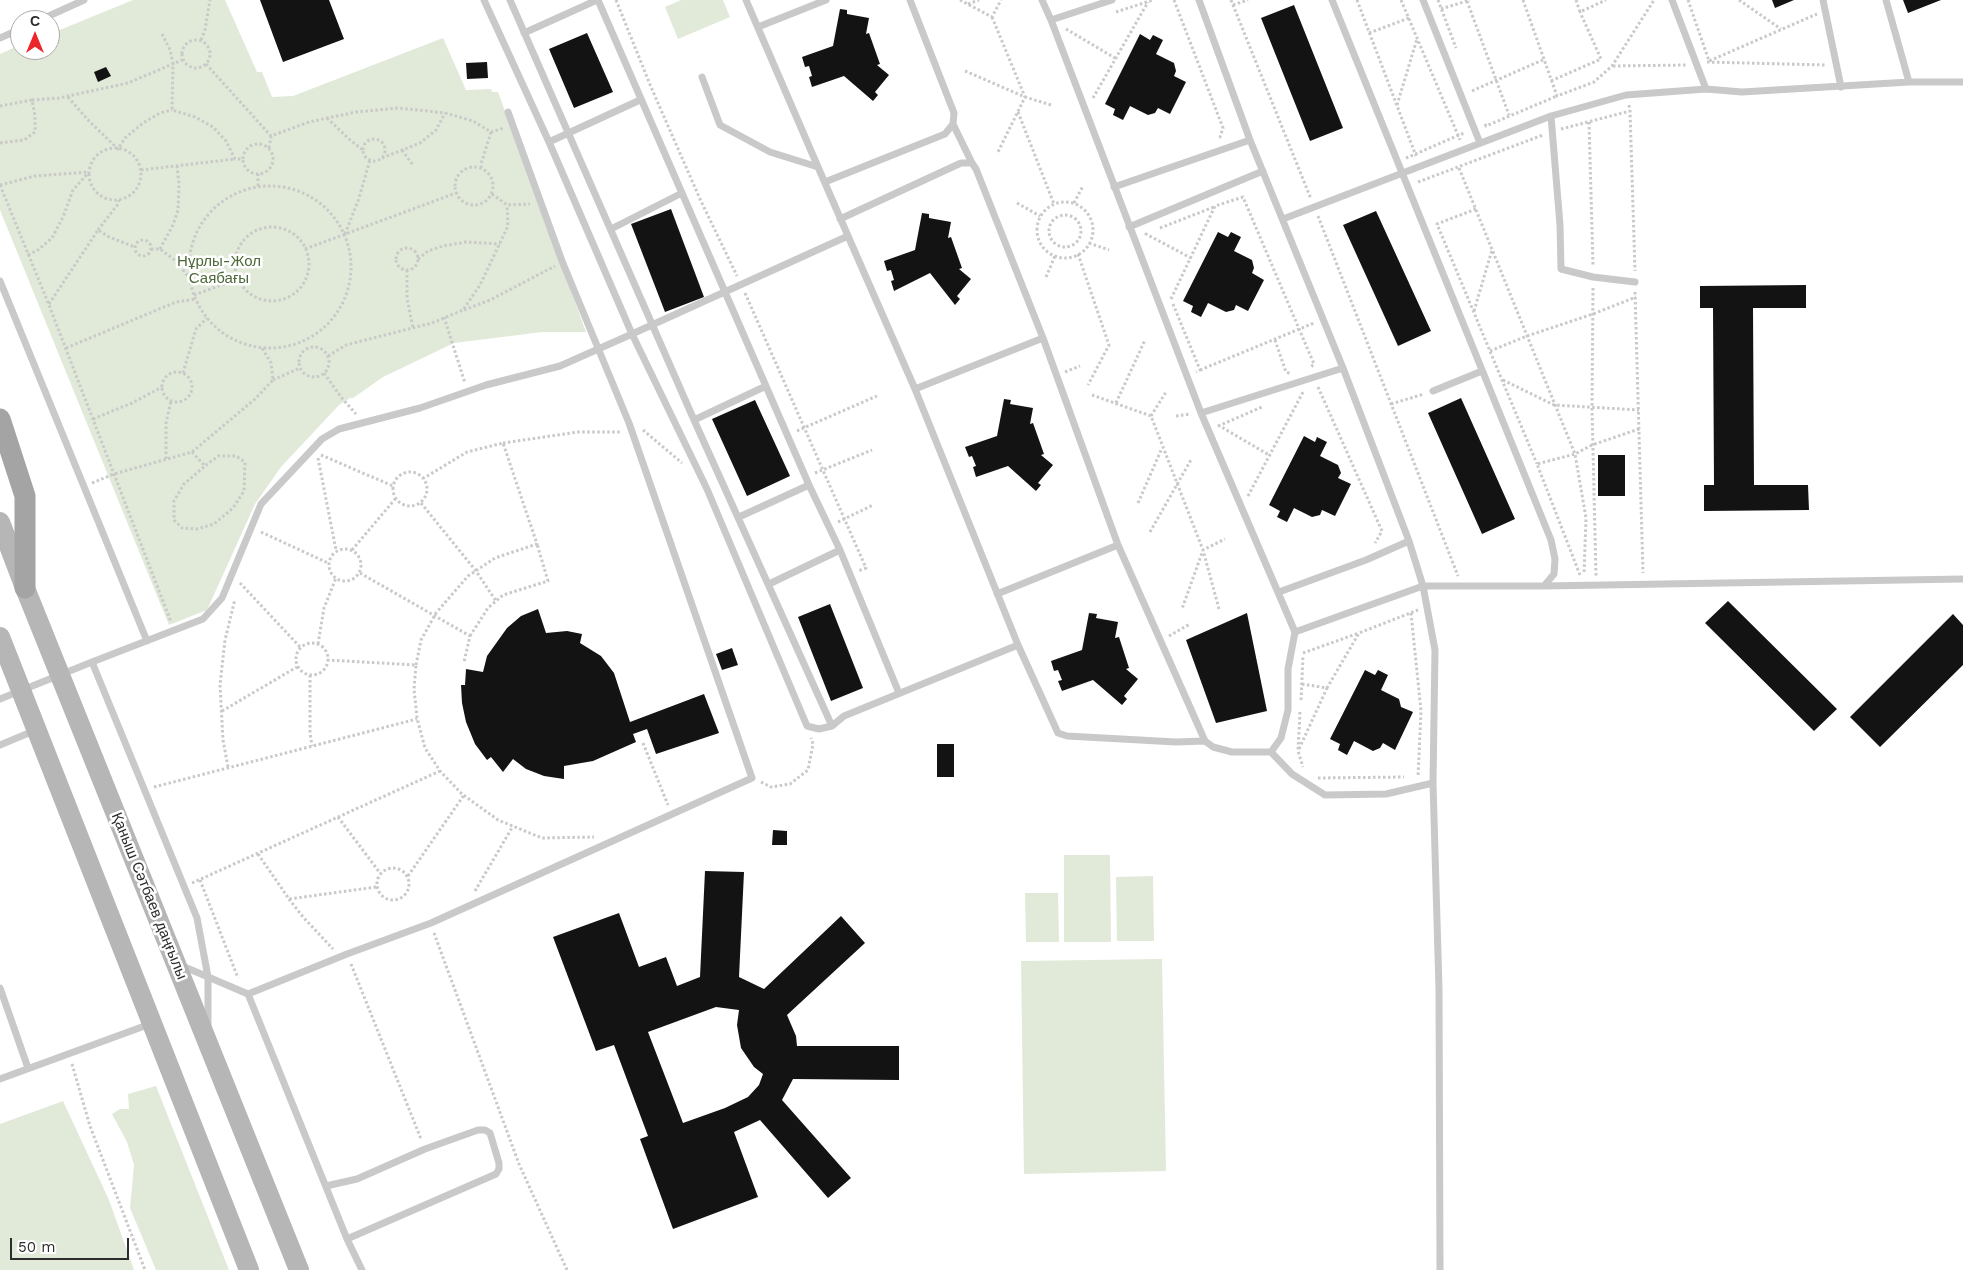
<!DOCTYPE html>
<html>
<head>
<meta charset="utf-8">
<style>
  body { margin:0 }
  #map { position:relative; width:1963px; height:1270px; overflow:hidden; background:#fff; font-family:"Work Sans",sans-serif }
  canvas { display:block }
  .north { position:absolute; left:10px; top:10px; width:50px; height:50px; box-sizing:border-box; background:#fff; border:1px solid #ababab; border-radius:50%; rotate:0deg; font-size:14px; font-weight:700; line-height:20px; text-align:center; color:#2c2c2c }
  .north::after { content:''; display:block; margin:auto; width:18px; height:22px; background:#eb2529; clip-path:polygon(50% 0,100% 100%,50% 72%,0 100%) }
  .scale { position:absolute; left:10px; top:1238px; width:119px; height:22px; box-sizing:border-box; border:2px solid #2c2c2c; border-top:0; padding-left:6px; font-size:15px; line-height:18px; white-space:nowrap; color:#2c2c2c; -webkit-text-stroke:4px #fff; paint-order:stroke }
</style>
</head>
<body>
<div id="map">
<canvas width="1963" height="1270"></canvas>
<div class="north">С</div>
<div class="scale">50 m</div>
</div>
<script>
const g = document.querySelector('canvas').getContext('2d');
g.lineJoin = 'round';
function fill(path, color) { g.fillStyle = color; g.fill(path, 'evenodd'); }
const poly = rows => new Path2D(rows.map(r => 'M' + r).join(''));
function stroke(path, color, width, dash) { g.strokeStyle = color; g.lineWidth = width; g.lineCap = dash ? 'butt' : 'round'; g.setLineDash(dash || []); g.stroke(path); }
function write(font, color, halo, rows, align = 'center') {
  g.font = font + ' "Work Sans",sans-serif'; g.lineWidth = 5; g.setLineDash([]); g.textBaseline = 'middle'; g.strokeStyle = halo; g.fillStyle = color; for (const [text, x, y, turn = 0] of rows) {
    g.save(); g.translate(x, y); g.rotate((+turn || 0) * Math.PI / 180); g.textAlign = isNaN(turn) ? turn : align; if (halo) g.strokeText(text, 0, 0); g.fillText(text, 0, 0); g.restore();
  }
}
fill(poly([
  [133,0,225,0,257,72,262,72,272,97,293,96,443,38,466,90,491,89,492,92,498,92,586,332,542,332,454,343,383,377,353,398,350,398,339,405,281,467,255,504,207,610,169,625,0,210,0,54,20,45,20,50,50,50,50,34],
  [681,0,723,0,730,17,678,39,665,7],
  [1064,855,1110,855,1111,942,1064,942],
  [1153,876,1154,941,1117,941,1116,877],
  [1025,893,1058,893,1059,942,1026,942],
  [1162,959,1166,1171,1024,1174,1021,961],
  [156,1086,229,1270,156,1270,130,1208,134,1165,127,1142,112,1114,120,1109,129,1109,128,1094],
  [63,1101,109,1200,134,1270,0,1270,0,1124]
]), '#e1ead8');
fill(poly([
  [260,0,329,0,344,39,283,62],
  [1772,0,1794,0,1775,8],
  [1903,0,1941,0,1908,13],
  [1294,5,1343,128,1310,141,1261,18],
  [840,9,847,10,847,14,869,18,866,34,869,33,880,64,877,65,889,75,875,92,878,95,873,101,844,76,812,87,809,77,812,76,809,66,805,67,802,57,833,46],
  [587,33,613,92,574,108,549,49],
  [1140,34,1150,40,1153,35,1163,40,1156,54,1174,63,1176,71,1174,76,1186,82,1170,114,1158,108,1155,113,1148,115,1130,106,1123,120,1113,115,1115,109,1105,104],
  [487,62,488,78,467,79,466,63],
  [106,67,111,76,98,82,94,72],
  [671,209,704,297,665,312,631,224],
  [1376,211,1431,331,1398,346,1343,225],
  [922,213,929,214,929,218,951,222,948,238,951,237,962,268,959,269,971,279,957,296,960,299,955,305,930,273,894,291,891,281,894,280,891,270,887,271,884,261,915,250],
  [1218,232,1228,237,1231,232,1241,237,1234,251,1252,260,1254,268,1252,273,1264,280,1248,311,1236,305,1234,310,1226,312,1208,303,1201,317,1191,312,1193,306,1183,301],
  [1806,285,1806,308,1753,308,1754,485,1808,485,1809,510,1704,511,1704,485,1714,485,1713,308,1700,308,1700,286],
  [1461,398,1515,519,1482,534,1428,413],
  [1004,399,1011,400,1010,404,1033,408,1030,424,1033,423,1044,454,1041,455,1053,465,1038,483,1041,485,1036,491,1008,466,976,477,973,467,976,466,972,456,969,457,965,447,997,436],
  [755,400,790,476,747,496,712,419],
  [1304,436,1315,442,1317,437,1327,442,1320,456,1338,465,1341,473,1338,478,1351,484,1335,516,1322,510,1320,515,1312,517,1294,508,1287,522,1277,517,1280,511,1269,505],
  [1598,455,1625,455,1625,496,1598,496],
  [1728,601,1837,709,1814,731,1705,623],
  [830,604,863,688,831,701,798,617],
  [538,609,546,633,567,631,582,634,580,643,601,656,614,673,630,722,704,694,719,733,656,754,647,729,633,734,636,742,593,761,564,766,564,779,544,776,526,769,513,759,503,772,491,757,487,760,475,744,466,722,462,703,461,685,465,685,466,669,483,672,487,656,507,628,521,616],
  [1089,613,1097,614,1096,618,1118,622,1115,638,1119,637,1129,668,1126,669,1138,679,1124,696,1127,699,1122,705,1093,680,1062,691,1058,681,1062,680,1058,670,1054,671,1051,661,1082,650],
  [1247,613,1267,711,1216,723,1186,640],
  [1953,614,1963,625,1963,665,1880,747,1850,717],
  [732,648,738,665,722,670,716,654],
  [1365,670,1375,675,1378,670,1388,675,1381,690,1399,699,1401,707,1413,712,1395,750,1383,743,1380,748,1373,751,1354,741,1347,755,1338,750,1340,744,1330,739],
  [937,744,954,744,954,777,937,777],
  [773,830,787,831,787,845,772,845],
  [705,871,744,872,739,977,764,989,841,916,865,943,787,1015,796,1036,797,1046,899,1046,899,1080,793,1079,782,1100,851,1178,828,1198,760,1120,734,1132,758,1197,673,1229,640,1139,648,1136,614,1045,596,1051,553,937,619,913,639,967,666,957,677,986,700,977],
  [716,1007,739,1010,737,1025,741,1048,754,1067,763,1074,759,1085,748,1097,725,1108,683,1123,648,1032]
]), '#131313');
stroke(poly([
  [616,0,651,87,700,199,737,276],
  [960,0,992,17,1001,0],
  [1174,0,1223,128,1220,137,1218,138],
  [1231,0,1311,199],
  [1357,0,1416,156],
  [1401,0,1460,140],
  [1438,0,1456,48],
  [1523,0,1557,96,1594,82,1612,66,1654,0],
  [1576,0,1580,12,1606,0],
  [1688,0,1709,61,1817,14],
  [1739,0,1781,29],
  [1467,1,1509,115],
  [968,4,979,0],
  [1233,5,1248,0],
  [1441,9,1470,0],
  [1116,12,1153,0],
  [992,17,1025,97,997,154],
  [1066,29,1115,58],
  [1369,33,1409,18],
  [162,34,170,50,173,63,172,110,195,117,213,127,226,141,235,159,243,159],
  '182 54a14 14 0 1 1 28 0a14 14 0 1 1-28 0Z',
  [201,40,205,30,210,0],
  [1707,62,1826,65],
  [206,64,271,136,309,122,356,112,399,108,445,113,473,121,491,132,504,128],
  [1613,66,1686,65],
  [965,71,1025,97,1051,105],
  [1551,81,1601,59,1580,12],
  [1472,91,1543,60],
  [68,97,89,121,118,149,125,138,143,123,160,113,172,110],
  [1093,98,1148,2],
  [32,100,59,98,128,83,182,60],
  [1397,105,1417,39],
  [1629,105,1630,111,1635,271],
  [0,106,32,100,35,116,35,132,24,140,0,143],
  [1018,112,1054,204],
  [327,118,350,140,363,150],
  [1589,122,1593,266],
  [1485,124,1486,126,1557,96],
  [1561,129,1630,111],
  '363 150a11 11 0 1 1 22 0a11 11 0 1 1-22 0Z',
  '243 159a15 15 0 1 1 30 0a15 15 0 1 1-30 0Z',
  [269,148,271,136],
  '89 174a26 26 0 1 1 52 0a26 26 0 1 1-52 0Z',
  [402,150,413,165],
  [382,158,420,143,436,130,445,113],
  [1406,158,1464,133],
  '455 186a19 19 0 1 1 38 0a19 19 0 1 1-38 0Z',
  [481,168,481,164,491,132],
  [1459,168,1575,454,1586,518,1584,574],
  [141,170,235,159],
  [1418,182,1543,135],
  [0,185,49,305,171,622],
  [0,185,35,176,88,172],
  '189 267a81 81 0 1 1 162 0a81 81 0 1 1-162 0Z',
  [258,186,258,174],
  [492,194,507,205,530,204],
  '1037 230a28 28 0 1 1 56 0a28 28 0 1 1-56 0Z',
  [1017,203,1040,216],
  [1074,203,1083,186],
  [1476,209,1437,224,1537,464],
  '1049 231a16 16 0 1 1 32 0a16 16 0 1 1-32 0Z',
  [1318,216,1458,576],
  '235 264a37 37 0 1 1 74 0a37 37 0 1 1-74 0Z',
  [1160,228,1214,207],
  [98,230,118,204,119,200],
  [345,234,358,201,370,160],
  [1146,235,1146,234,1191,258],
  '135 248a8 8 0 1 1 16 0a8 8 0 1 1-16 0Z',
  [1089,243,1109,250],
  '396 259a11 11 0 1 1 22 0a11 11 0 1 1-22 0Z',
  [151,249,160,249,176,261,190,279],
  [160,249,173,225,178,210,179,184,177,166],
  [305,249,456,193],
  [1078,254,1109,345,1088,385],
  [28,255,38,250,52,238,63,217,73,190,89,172],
  [418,259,428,251,443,246,466,242,500,244],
  [407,270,407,298,413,328],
  [1046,277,1055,256],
  [1593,288,1592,407,1596,576],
  [1635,292,1643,573],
  [745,293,866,568,858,571],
  [194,295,238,279],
  [1171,299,1215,206,1243,197,1314,364,1311,367],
  [49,304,98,230,109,237,135,247],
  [1173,304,1200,370,1196,372],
  [464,310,490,300,555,266],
  [1474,311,1492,250],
  [444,317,465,383],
  [1275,340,1286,372,1291,374],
  '299 362a15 15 0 1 1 30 0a15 15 0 1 1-30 0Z',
  [66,348,176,302,196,299],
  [1490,351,1527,336,1593,314,1636,297],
  [328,356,346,345,432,323,463,310,480,285,508,226,507,205],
  [1200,370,1314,323],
  [1065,372,1080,366],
  '162 387a15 15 0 1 1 30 0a15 15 0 1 1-30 0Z',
  [183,373,196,329,207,318],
  [324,373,341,397,356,414],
  [273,380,300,368],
  [1503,380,1554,405,1639,410],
  [1318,387,1382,531,1375,543],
  [1092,395,1151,416,1203,550,1182,609],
  [1116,403,1145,340],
  [1391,404,1424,394],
  [1151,416,1166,392],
  [1176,416,1191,414],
  [93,419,132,403,162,387],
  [1218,425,1269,455],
  [1218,426,1262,407],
  [643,430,682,463],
  [797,431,877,396],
  [503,443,578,432,622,432],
  [192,452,205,466,218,456,236,456,245,462,244,491,233,508,214,524,197,529,182,528,174,520,174,501,184,484,205,466],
  [321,455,393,486],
  [318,458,336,550],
  [166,459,166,423,171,401],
  '393 489a17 17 0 1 1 34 0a17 17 0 1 1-34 0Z',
  [815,473,872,450],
  [92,483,114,474,192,452,255,399,273,380,271,363,262,348],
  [1248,496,1303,392],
  [421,503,476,571,496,601],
  [1138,503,1162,448],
  [838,522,873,505],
  [261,532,328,563],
  [1150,532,1192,458],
  '329 565a16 16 0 1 1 32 0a16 16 0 1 1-32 0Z',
  [352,550,396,498],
  [360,573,470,636,464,662],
  [1580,575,1537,464,1575,454,1592,445,1639,429],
  [240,583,301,648],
  [1219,609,1203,550,1225,539],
  [1411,613,1421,711,1418,777],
  [470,636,488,608,503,595,548,581,537,544],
  [1169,636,1190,624],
  '296 659a16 16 0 1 1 32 0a16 16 0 1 1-32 0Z',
  [318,644,324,608,336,578],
  [1303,653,1359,633],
  [327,660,416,665,414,689,417,718,425,748,440,771,462,794,498,820,542,838,594,837],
  [416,665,421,640,436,613,468,576,495,558,537,544,503,443,467,452,424,478],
  [310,675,310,733,312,746],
  [1302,684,1327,688,1359,633,1418,610],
  [1301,700,1303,657],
  [222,711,297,667],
  [1300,712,1298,751,1303,767],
  [643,743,668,805],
  [1299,749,1327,688],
  [228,767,223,740,220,685,225,640,235,599],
  [1318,778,1404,777],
  [761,782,771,787,790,784,808,770,813,744,811,738],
  [154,787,417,719],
  [338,817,380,873],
  [258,854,289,899,376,887],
  '377 884a16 16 0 1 1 32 0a16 16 0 1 1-32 0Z',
  [408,876,464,795],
  [200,880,238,978],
  [192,883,440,771],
  [475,891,513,826],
  [289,899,303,917,333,949],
  [434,933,519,1164,567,1270],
  [351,964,421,1139],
  [72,1064,90,1126,145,1270]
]), '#c9c9c9', 3, [2.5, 2.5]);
stroke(poly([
  [510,0,694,420,832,726,844,716,1018,645],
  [598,0,809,485,840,550,899,693],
  [746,0,818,167],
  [1042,0,1051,20,1201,413,1295,632,1288,669,1288,710,1281,738,1271,752,1232,752,1213,747,1205,741],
  [1199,0,1250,140,1343,368,1409,541,1366,560,1279,592],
  [1423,0,1480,143],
  [1672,0,1706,89],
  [1823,0,1841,87],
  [40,20,84,0],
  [1051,20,1112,0],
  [758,27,826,0],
  [524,33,597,0],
  [0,38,20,29],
  [702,77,720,125,770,152,818,167,848,236],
  [1909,82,1963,82],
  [1551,116,1560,225,1561,269,1593,277,1635,282],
  [953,124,972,163],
  [549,142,640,100],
  [825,182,945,134,953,124,954,113,910,0],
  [1114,187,1250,140],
  [840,219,961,163,972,163,976,169,1043,338,915,389],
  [1283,219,1551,116,1626,95,1706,89,1742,92,1909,82,1886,0],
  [1129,227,1263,171],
  [611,229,682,193],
  [0,281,147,641],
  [1433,391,1482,371],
  [1201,413,1343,368],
  [694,420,766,386],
  [739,517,809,485],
  [1409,541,1423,586,1435,650,1433,783,1439,989,1440,1270],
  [769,584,840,550],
  [1544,586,1963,579],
  [997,594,1118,545],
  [1295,632,1423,586,1544,586,1554,574,1555,559,1551,540,1332,0],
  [92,662,203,619,222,598,261,504,322,439,339,429,420,408,486,385,560,366,632,334,549,142,484,0],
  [0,699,92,662,197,918,208,977,208,1026],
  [832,726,819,729,807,726,707,489,632,334,848,236,915,389,1018,645,1058,733,1067,736,1176,742,1205,741,1118,545,1043,338],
  [0,745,36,730],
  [1271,752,1292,774,1325,795,1386,794,1433,783],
  [180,965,248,994,347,1239,362,1270],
  [0,988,28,1068],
  [248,994,347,954,431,923,752,778,629,423,562,261,508,112],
  [0,1079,150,1024],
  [326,1186,357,1179,425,1149,478,1130,485,1130,490,1133,499,1163,499,1169,496,1174,347,1239]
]), '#c9c9c9', 7);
stroke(poly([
  [0,522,25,588,299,1270],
  [0,637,249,1270]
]), '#b6b6b6', 20);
stroke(poly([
  [0,419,25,496,25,588]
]), '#a4a4a4', 21);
write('15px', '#4c6838', '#fff', [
  ["Нұрлы-Жол",219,262],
  ["Саябағы",219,279]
]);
write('15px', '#2c2c2c', '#fff', [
  ["Қаныш Сәтбаев даңғылы",149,896,68]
]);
</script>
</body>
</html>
